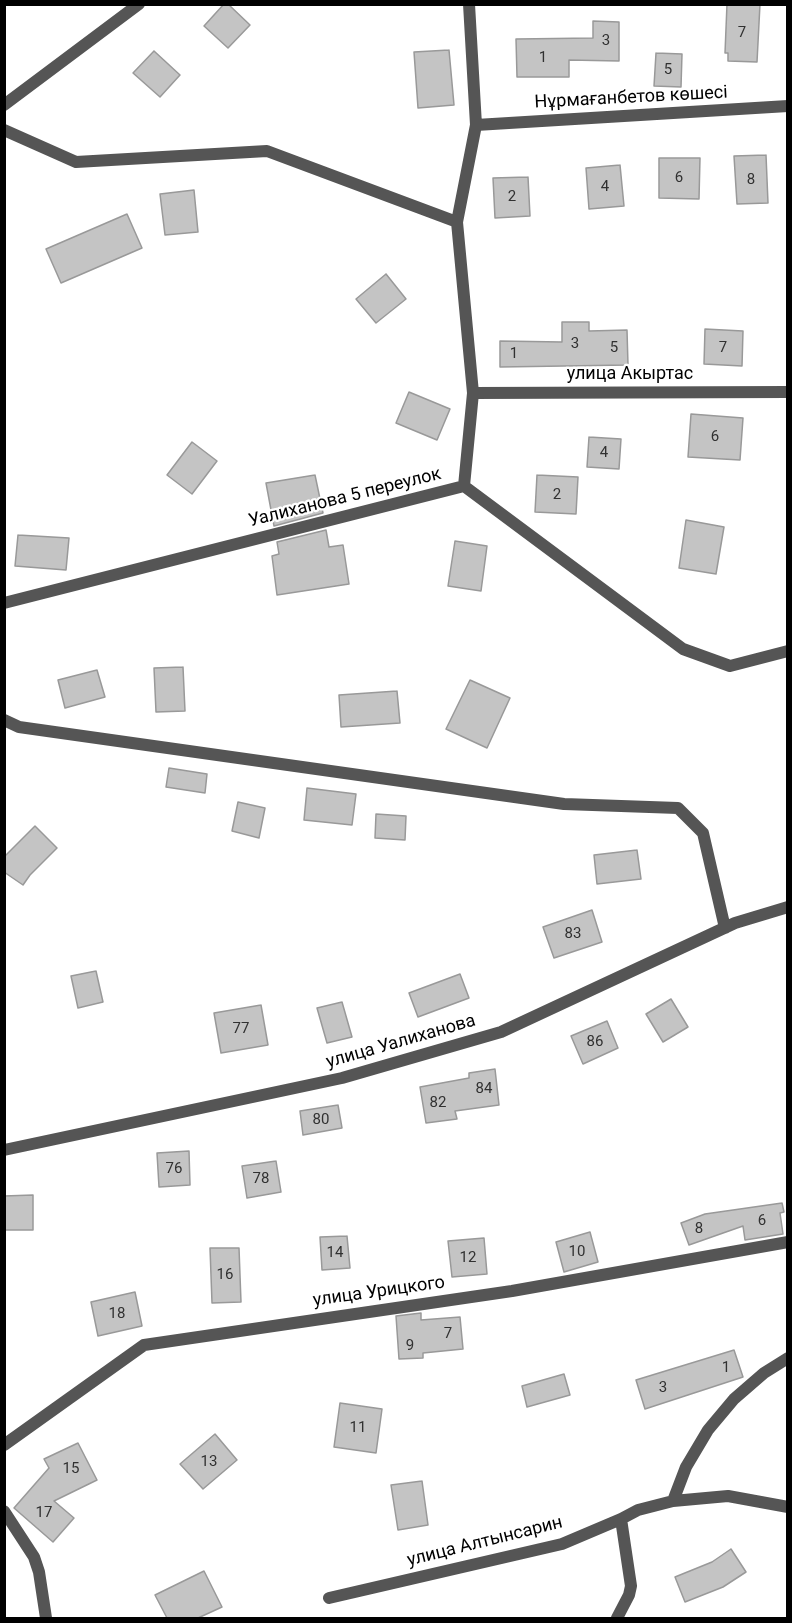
<!DOCTYPE html>
<html>
<head>
<meta charset="utf-8">
<style>
  body { margin:0 }
  #map { position:relative; width:792px; height:1623px; overflow:hidden; background:#fff; font-family:Roboto,sans-serif }
  canvas { display:block }
  .frame { position:absolute; inset:0; border:6px solid #000; pointer-events:none }
</style>
</head>
<body>
<div id="map">
<canvas width="792" height="1623"></canvas>
<div class="frame"></div>
</div>
<script>
const g = document.querySelector('canvas').getContext('2d');
g.lineJoin = 'round';
function fill(path, color) { g.fillStyle = color; g.fill(path, 'evenodd'); }
const poly = rows => new Path2D(rows.map(r => 'M' + r).join(''));
function stroke(path, color, width, dash) { g.strokeStyle = color; g.lineWidth = width; g.lineCap = dash ? 'butt' : 'round'; g.setLineDash(dash || []); g.stroke(path); }
function write(font, color, halo, rows, align = 'center') {
  g.font = font + ' Roboto,sans-serif'; g.lineWidth = 4.5; g.setLineDash([]); g.textBaseline = 'middle'; g.strokeStyle = halo; g.fillStyle = color; for (const [text, x, y, turn = 0] of rows) {
    g.save(); g.translate(x, y); g.rotate((+turn || 0) * Math.PI / 180); g.textAlign = isNaN(turn) ? turn : align; if (halo) g.strokeText(text, 0, 0); g.fillText(text, 0, 0); g.restore();
  }
}
const building = poly([
  [224,4,228,4,250,25,228,48,204,26,224,4],
  [727,4,760,4,757,62,728,61,728,53,725,53,727,4],
  [593,21,619,22,619,61,569,60,569,77,517,77,516,39,593,38,593,21],
  [449,50,454,105,418,108,414,52,449,50],
  [154,51,180,75,160,97,133,73,154,51],
  [656,53,682,54,681,87,654,86,656,53],
  [766,155,768,203,737,204,734,156,766,155],
  [659,158,700,158,699,199,659,198,659,158],
  [620,165,624,206,589,209,586,168,620,165],
  [528,177,530,216,495,218,493,178,528,177],
  [194,190,198,232,165,235,160,194,194,190],
  [127,214,142,248,61,283,46,249,127,214],
  [386,274,406,299,376,323,356,299,386,274],
  [562,322,589,322,589,331,627,330,628,365,500,367,500,341,562,342,562,322],
  [705,329,743,331,742,366,704,364,705,329],
  [409,392,450,409,437,440,396,423,409,392],
  [691,414,743,418,740,460,688,457,691,414],
  [589,437,621,439,619,469,587,467,589,437],
  [192,442,217,461,192,494,167,475,192,442],
  [315,475,323,513,274,526,266,483,315,475],
  [537,475,578,477,576,514,535,512,537,475],
  [686,520,724,527,716,574,679,568,686,520],
  [326,530,329,547,343,545,349,584,277,595,272,556,279,554,277,542,326,530],
  [18,535,69,538,66,570,15,566,18,535],
  [455,541,487,546,481,591,448,586,455,541],
  [183,667,185,711,156,712,154,668,183,667],
  [97,670,105,697,65,708,58,680,97,670],
  [470,680,510,698,487,748,446,729,470,680],
  [397,691,400,723,341,727,339,695,397,691],
  [169,768,207,774,205,793,166,787,169,768],
  [307,788,356,794,352,825,304,820,307,788],
  [238,802,265,808,259,838,232,831,238,802],
  [376,814,406,816,405,840,375,838,376,814],
  [35,826,57,848,30,875,23,885,4,872,4,857,35,826],
  [637,850,641,879,597,884,594,855,637,850],
  [592,910,602,942,554,958,543,927,592,910],
  [96,971,103,1002,78,1008,71,976,96,971],
  [460,974,469,998,418,1017,409,993,460,974],
  [671,999,688,1027,663,1042,646,1014,671,999],
  [342,1002,352,1037,327,1043,317,1008,342,1002],
  [261,1005,268,1045,221,1053,214,1013,261,1005],
  [607,1021,618,1048,583,1064,571,1036,607,1021],
  [495,1069,499,1105,455,1111,457,1119,426,1123,420,1087,469,1078,469,1073,495,1069],
  [338,1105,342,1128,303,1135,300,1111,338,1105],
  [189,1151,190,1185,159,1187,157,1153,189,1151],
  [276,1161,281,1192,247,1198,242,1166,276,1161],
  [33,1195,33,1230,4,1230,4,1196,33,1195],
  [782,1203,784,1212,780,1213,783,1234,745,1240,743,1226,689,1245,681,1223,705,1214,782,1203],
  [590,1232,598,1262,564,1272,556,1242,590,1232],
  [347,1236,350,1268,322,1270,320,1237,347,1236],
  [484,1238,487,1274,452,1277,448,1241,484,1238],
  [210,1248,239,1248,241,1302,212,1303,210,1248],
  [135,1292,142,1326,98,1336,91,1302,135,1292],
  [421,1313,421,1320,460,1317,463,1349,423,1353,423,1358,399,1359,396,1316,421,1313],
  [734,1350,743,1377,645,1409,636,1380,734,1350],
  [564,1374,570,1395,527,1407,522,1386,564,1374],
  [340,1403,382,1409,376,1453,334,1447,340,1403],
  [215,1434,237,1460,203,1489,180,1464,215,1434],
  [78,1443,97,1480,54,1501,74,1518,53,1542,14,1508,49,1468,44,1459,78,1443],
  [422,1481,428,1525,398,1530,391,1485,422,1481],
  [731,1549,746,1572,723,1587,685,1602,675,1577,712,1562,731,1549],
  [204,1571,222,1607,198,1618,167,1618,155,1595,204,1571]
]);
fill(building, '#c4c4c4');
stroke(building, '#999', 1.5);
stroke(poly([
  [4,105,139,4],
  [476,125,788,106],
  [4,130,76,162,267,151,457,222,473,393,464,486],
  [457,222,476,125,469,4],
  [473,393,788,392],
  [4,603,464,486,683,649,730,666,788,651],
  [4,720,19,727,564,804,678,808,703,833,725,928],
  [4,1150,342,1078,501,1032,735,923,788,907],
  [4,1445,144,1345,512,1291,788,1242],
  [673,1501,686,1467,708,1430,734,1399,764,1373,788,1358],
  [4,1511,34,1557,39,1572,46,1618],
  [329,1598,562,1544,621,1519,638,1510,673,1501,728,1496,788,1507],
  [617,1618,629,1595,631,1586,621,1519]
]), '#555', 12);
write('15px', '#313131', null, [
  ["7",742,33],
  ["3",606,41],
  ["1",543,58],
  ["5",668,70],
  ["6",679,178],
  ["8",751,180],
  ["4",605,187],
  ["2",512,197],
  ["3",575,344],
  ["5",614,348],
  ["7",723,348],
  ["1",514,354],
  ["6",715,437],
  ["4",604,453],
  ["2",557,495],
  ["83",573,934],
  ["77",241,1029],
  ["86",595,1042],
  ["84",484,1089],
  ["82",438,1103],
  ["80",321,1120],
  ["76",174,1169],
  ["78",261,1179],
  ["6",762,1221],
  ["8",699,1229],
  ["10",577,1252],
  ["14",335,1253],
  ["12",468,1258],
  ["16",225,1275],
  ["18",117,1314],
  ["7",448,1334],
  ["9",410,1346],
  ["1",726,1368],
  ["3",663,1388],
  ["11",358,1428],
  ["13",209,1462],
  ["15",71,1469],
  ["17",44,1513]
]);
write('18px', '#000', '#fff', [
  ["Нұрмағанбетов көшесі",631,98,-3],
  ["улица Акыртас",630,374],
  ["Уалиханова 5 переулок",345,498,-14],
  ["улица Уалиханова",401,1042,-16],
  ["улица Урицкого",379,1292,-8],
  ["улица Алтынсарин",485,1542,-14]
]);
</script>
</body>
</html>
